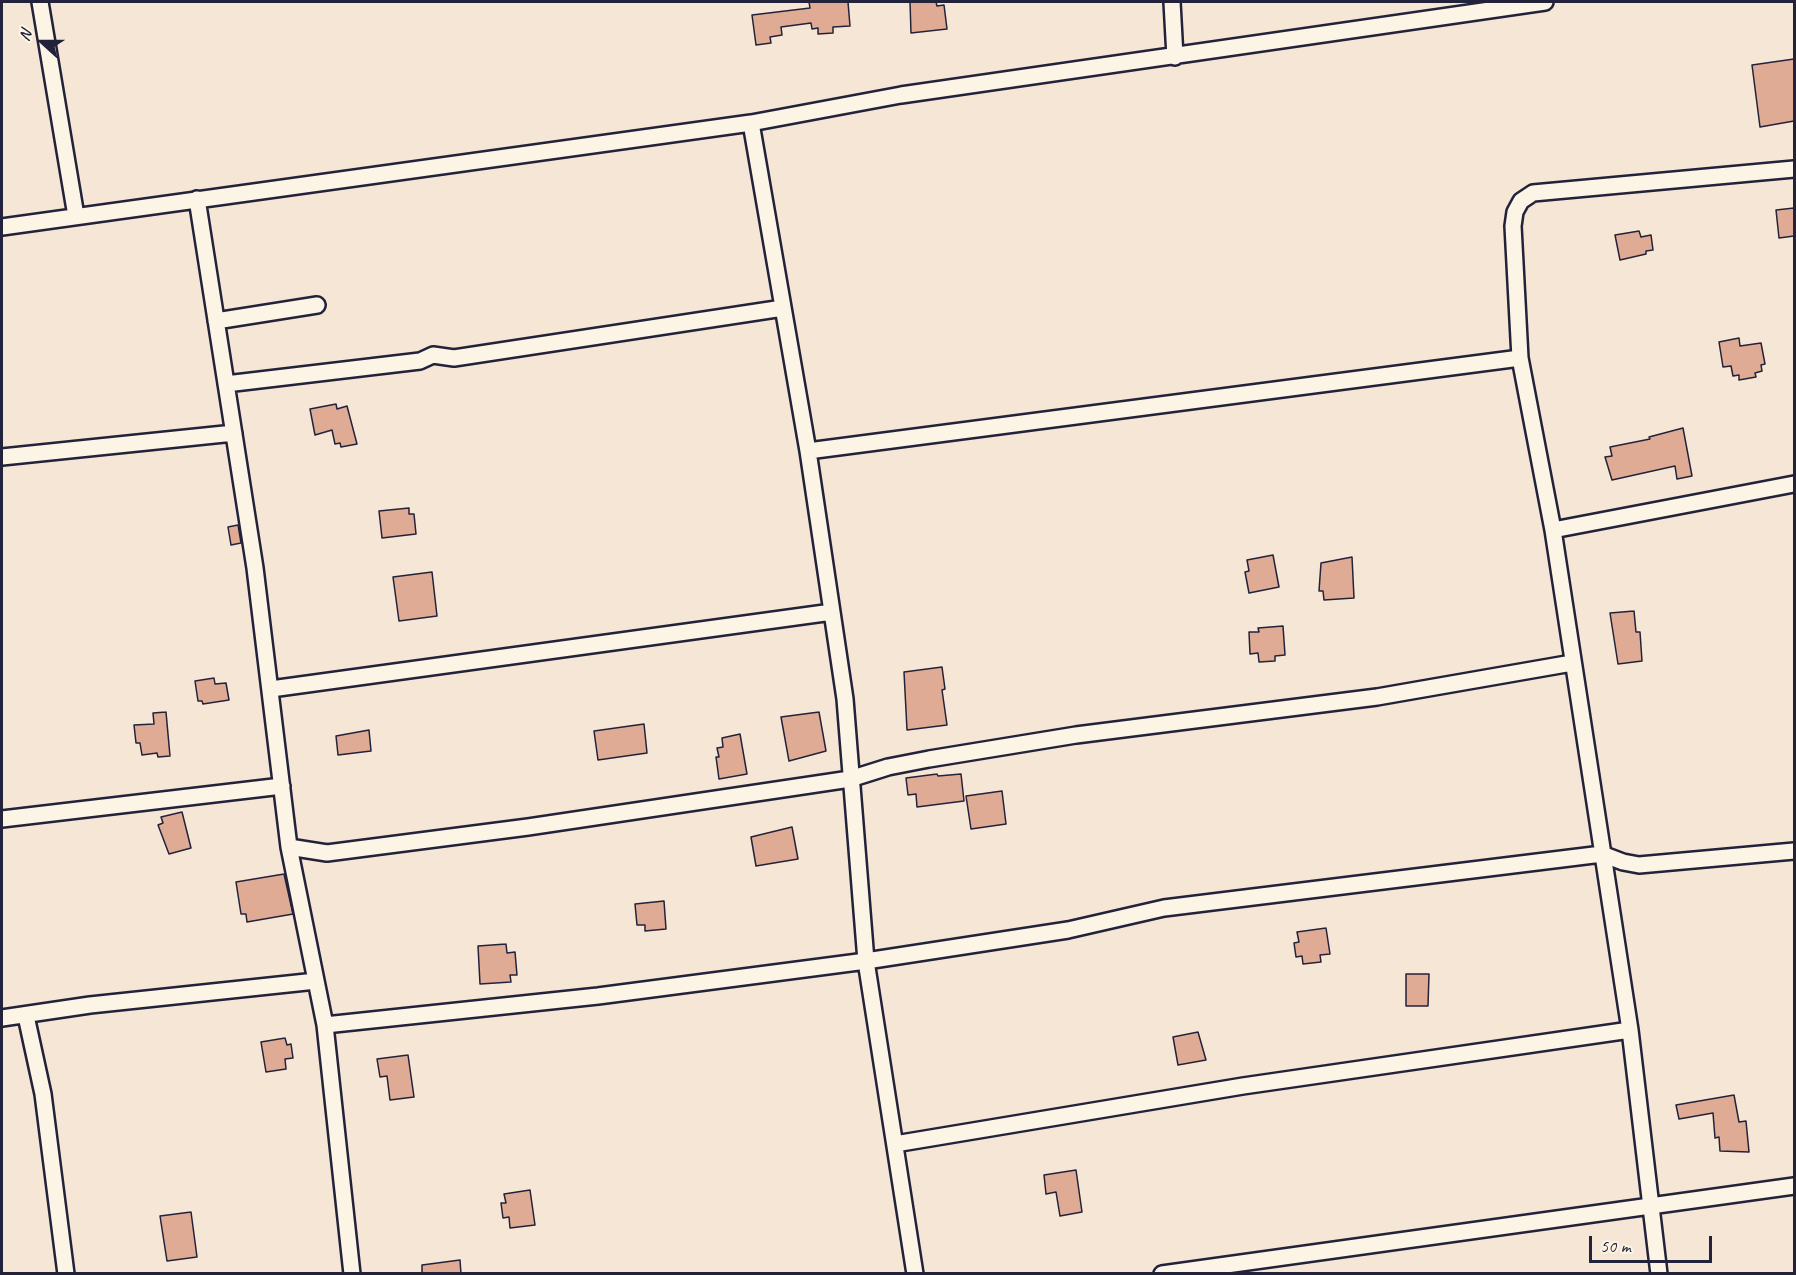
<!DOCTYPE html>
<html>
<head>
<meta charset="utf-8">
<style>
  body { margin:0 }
  #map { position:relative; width:1796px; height:1275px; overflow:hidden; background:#f6e6d5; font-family:Caveat,sans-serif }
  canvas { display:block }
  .frame { position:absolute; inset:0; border:3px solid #22223b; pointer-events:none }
  .north { position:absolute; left:12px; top:12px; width:60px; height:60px; -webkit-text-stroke:4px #fcf5e5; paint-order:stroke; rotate:291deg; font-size:16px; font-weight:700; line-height:24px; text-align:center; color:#22223b }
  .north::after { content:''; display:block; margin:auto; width:21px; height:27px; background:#22223b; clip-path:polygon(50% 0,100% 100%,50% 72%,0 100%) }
  .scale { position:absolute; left:1589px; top:1236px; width:123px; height:27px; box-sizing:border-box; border:3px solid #22223b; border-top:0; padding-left:8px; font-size:18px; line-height:21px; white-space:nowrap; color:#22223b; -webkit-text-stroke:4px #fcf5e5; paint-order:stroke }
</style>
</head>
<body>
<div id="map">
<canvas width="1796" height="1275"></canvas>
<div class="frame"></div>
<div class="north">N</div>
<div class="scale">50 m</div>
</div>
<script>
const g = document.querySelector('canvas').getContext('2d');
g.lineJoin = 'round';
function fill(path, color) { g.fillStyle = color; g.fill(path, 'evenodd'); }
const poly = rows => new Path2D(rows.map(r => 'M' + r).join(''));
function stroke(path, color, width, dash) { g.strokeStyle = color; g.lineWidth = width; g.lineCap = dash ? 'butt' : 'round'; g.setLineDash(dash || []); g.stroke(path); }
const building = poly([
  [809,2,848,2,850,26,833,27,833,33,818,34,818,28,812,29,811,23,781,27,782,35,770,37,771,43,756,45,752,15,810,8,809,2],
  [910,2,936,2,937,6,944,5,947,29,911,33,910,2],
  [1794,59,1794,121,1760,127,1752,65,1794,59],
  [1794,208,1794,236,1779,238,1776,210,1794,208],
  [1639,231,1641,237,1651,235,1653,250,1646,251,1646,254,1620,260,1615,235,1639,231],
  [1739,338,1740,346,1761,343,1765,364,1761,365,1762,371,1755,373,1756,377,1739,380,1739,375,1733,376,1731,366,1723,367,1719,342,1739,338],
  [336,404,337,409,347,406,357,444,341,447,340,443,335,444,332,430,315,435,310,409,336,404],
  [1683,428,1692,476,1677,479,1675,466,1612,480,1605,457,1612,456,1610,447,1650,439,1649,437,1683,428],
  [409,508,409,514,414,514,416,534,382,538,379,511,409,508],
  [238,525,241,543,231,545,228,527,238,525],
  [1273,555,1279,587,1249,593,1245,572,1249,571,1247,560,1273,555],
  [1352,557,1354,598,1324,600,1323,591,1319,591,1321,563,1352,557],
  [432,572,437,616,399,621,393,577,432,572],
  [1634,611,1636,632,1640,632,1642,661,1618,664,1610,613,1634,611],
  [1283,626,1285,655,1275,656,1275,661,1259,662,1258,653,1250,654,1249,632,1259,632,1258,628,1283,626],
  [942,667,945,689,942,690,947,725,907,730,904,672,942,667],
  [214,678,215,684,226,683,229,700,203,704,202,701,198,701,195,681,214,678],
  [166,712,170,756,158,757,157,753,142,755,140,743,136,743,134,725,154,724,153,713,166,712],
  [819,712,826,751,789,761,781,717,819,712],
  [644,724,647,753,598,760,594,731,644,724],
  [369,730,371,751,338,755,336,736,369,730],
  [740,734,747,774,719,779,716,757,719,757,717,748,723,747,722,738,740,734],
  [937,774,938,776,961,774,964,801,917,807,916,794,908,795,906,778,937,774],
  [1002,791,1006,824,971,829,966,796,1002,791],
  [182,812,191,848,169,854,158,825,163,823,161,817,182,812],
  [792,827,798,859,756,866,751,837,792,827],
  [284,874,293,914,247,922,246,914,241,914,236,882,284,874],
  [664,901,666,929,645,931,645,925,637,925,635,904,664,901],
  [1326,928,1330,954,1320,955,1321,962,1303,964,1302,956,1296,957,1294,943,1299,942,1297,932,1326,928],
  [506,944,507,953,515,952,517,975,510,975,511,982,480,984,478,946,506,944],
  [1406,974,1429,974,1428,1006,1406,1006,1406,974],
  [1198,1032,1206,1060,1178,1065,1173,1037,1198,1032],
  [285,1038,287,1045,291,1044,293,1058,285,1059,286,1069,266,1072,261,1042,285,1038],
  [408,1055,414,1097,390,1100,387,1076,380,1077,377,1059,408,1055],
  [1734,1095,1739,1122,1746,1121,1749,1152,1720,1151,1719,1137,1715,1138,1713,1113,1679,1119,1676,1105,1734,1095],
  [1076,1170,1082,1212,1060,1216,1056,1192,1046,1194,1044,1175,1076,1170],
  [530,1190,535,1225,510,1228,509,1217,503,1218,501,1203,506,1203,504,1194,530,1190],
  [191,1212,197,1257,167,1261,160,1216,191,1212],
  [460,1260,461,1274,422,1274,422,1265,460,1260]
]);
fill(building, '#e0ab95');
stroke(building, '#22223b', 1.5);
const street = poly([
  [40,2,76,216],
  [1172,2,1175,57],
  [751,123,808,451,845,699,866,961,915,1274],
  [197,199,255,568,289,847,325,1025,352,1274],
  [2,227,751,123,901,95,1545,2],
  [216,321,317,305],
  [226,384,420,361,433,355,454,358,783,308],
  [808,451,1520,358],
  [2,457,234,433],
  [1553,530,1794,484],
  [271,689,832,612],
  [2,819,282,786],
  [289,847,327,853,528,827,850,779,888,767,929,759,1076,735,1377,697,1572,663],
  [26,1016,43,1094,66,1274],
  [2,1018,90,1005,316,981],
  [325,1025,598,996,866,961,1068,930,1164,908,1602,854,1623,862,1639,865,1794,851],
  [895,1144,1243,1086,1630,1030],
  [1162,1274,1794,1186],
  [1659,1274,1630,1030,1553,530,1520,358,1513,226,1515,212,1521,201,1533,193,1794,169]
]);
stroke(street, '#22223b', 20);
stroke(street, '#fcf5e5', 15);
</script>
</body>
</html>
